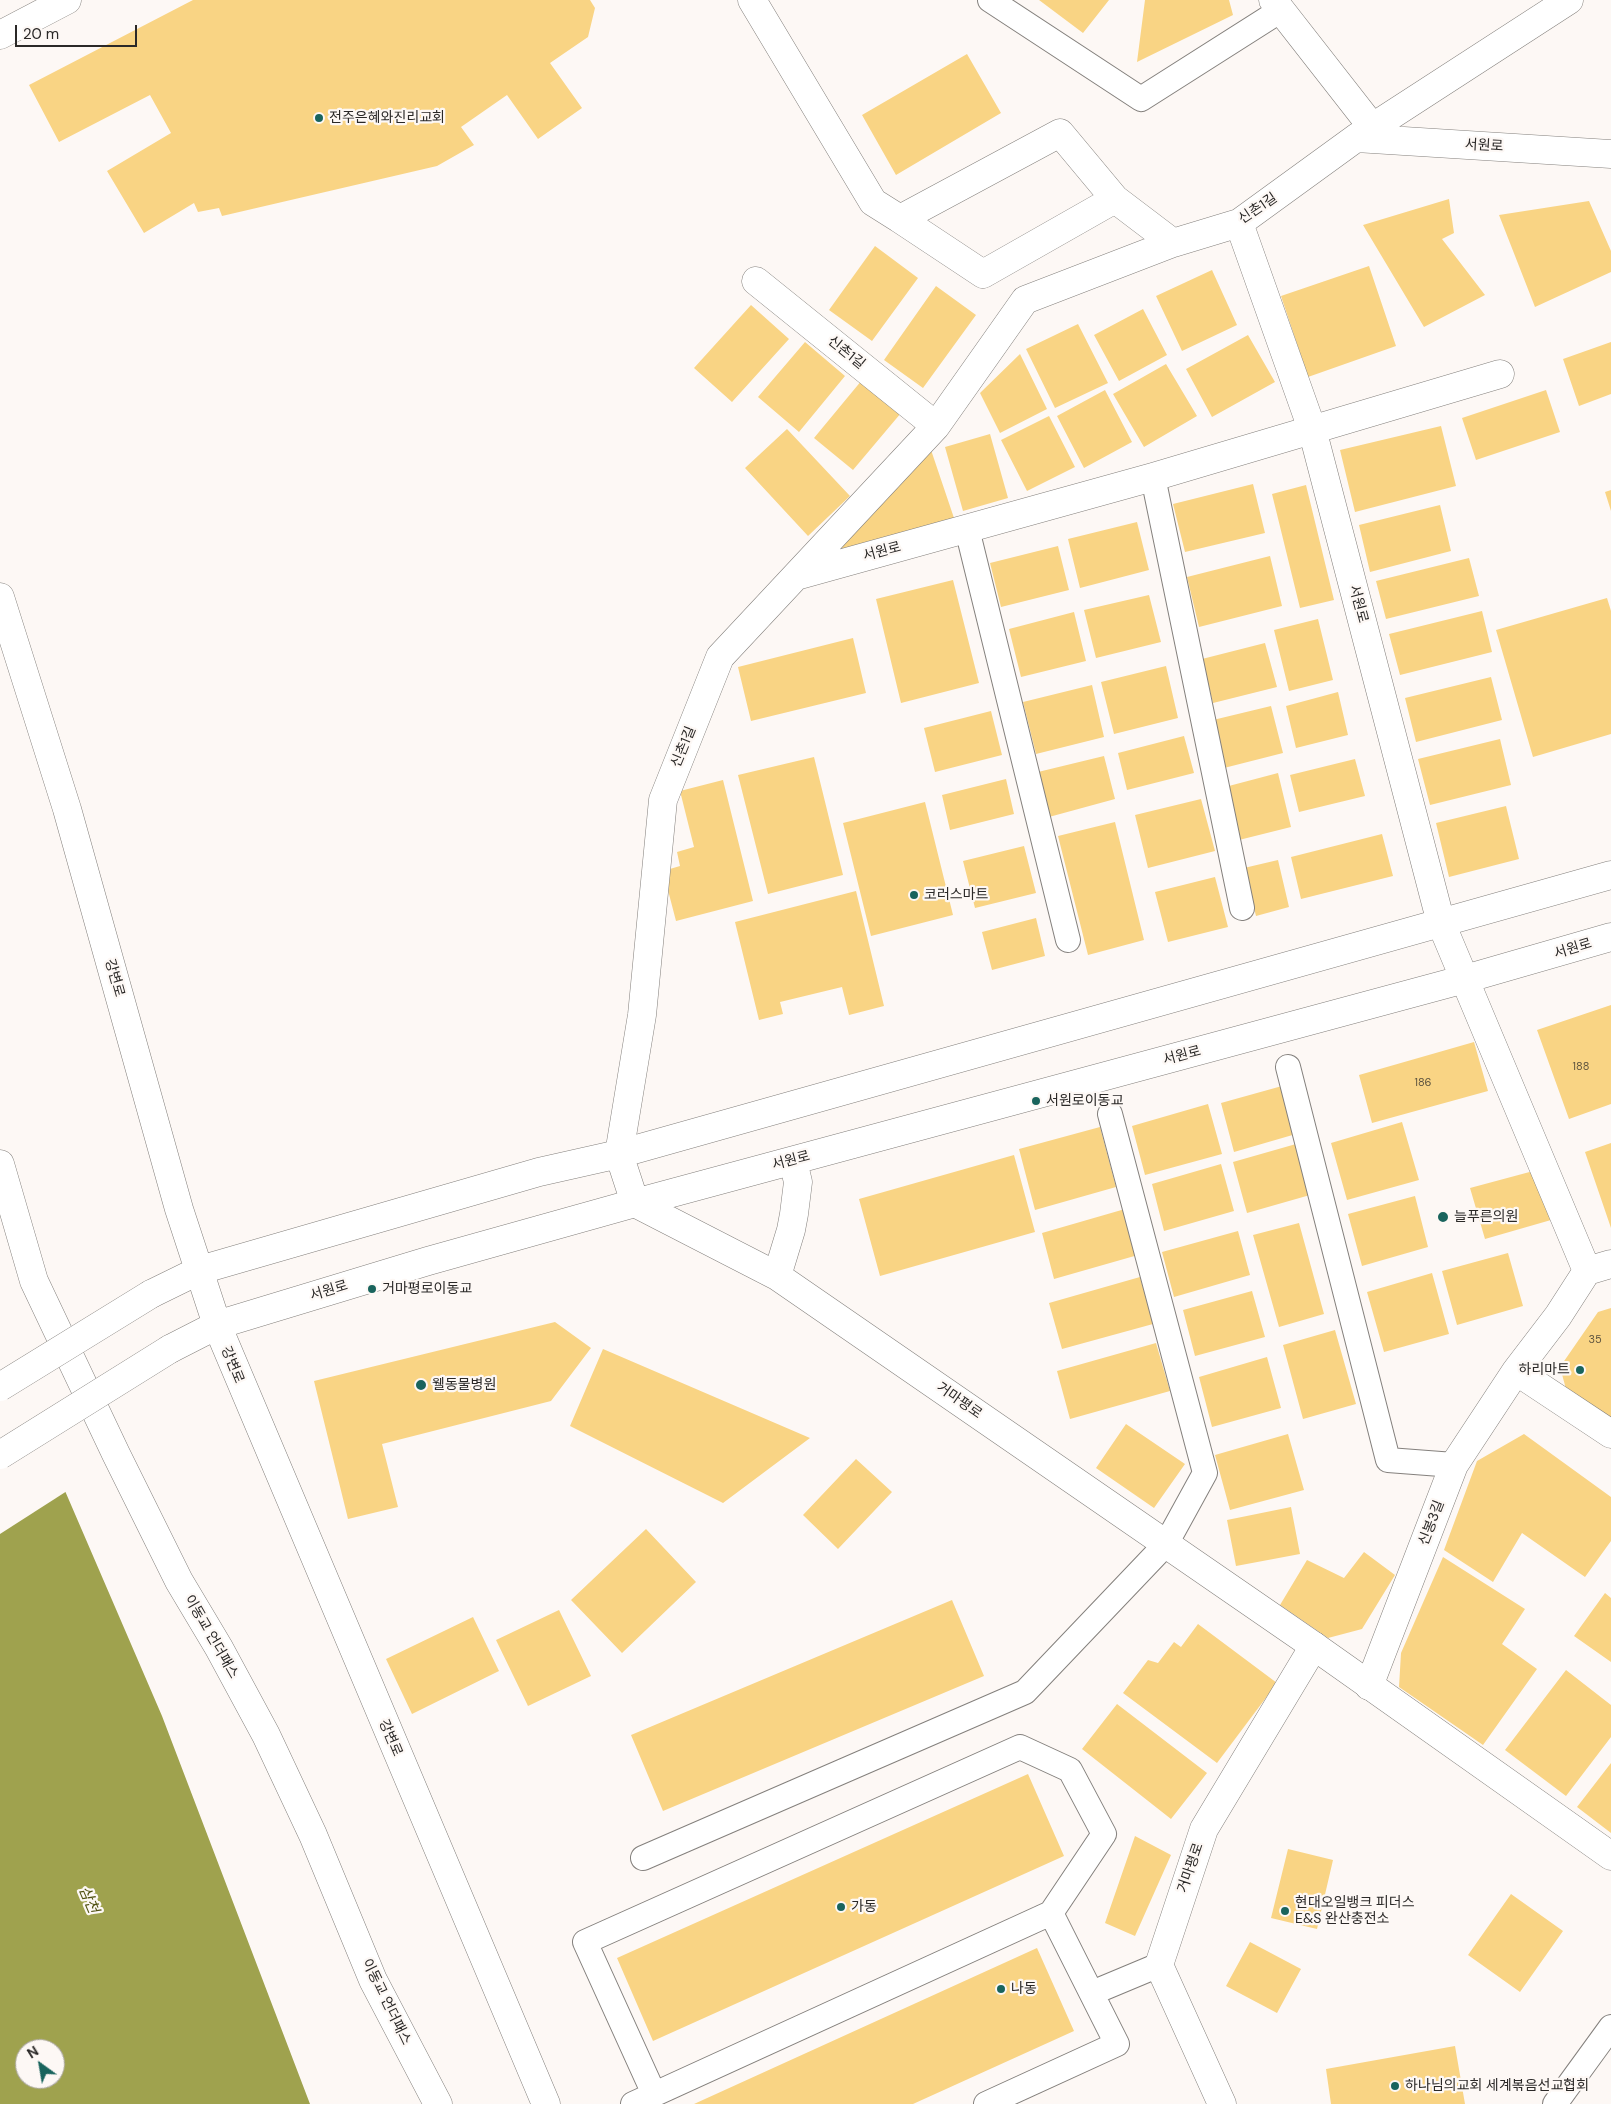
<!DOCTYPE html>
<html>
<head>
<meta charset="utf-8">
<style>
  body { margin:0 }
  #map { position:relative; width:1611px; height:2104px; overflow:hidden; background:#fdf8f5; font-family:"DM Sans",sans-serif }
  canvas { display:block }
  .north { position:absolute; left:15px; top:2039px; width:50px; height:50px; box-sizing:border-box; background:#fdf8f5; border:1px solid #a9a5a3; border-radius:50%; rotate:328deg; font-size:14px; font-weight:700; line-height:20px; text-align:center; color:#2b2928 }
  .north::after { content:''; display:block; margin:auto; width:18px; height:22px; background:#19645d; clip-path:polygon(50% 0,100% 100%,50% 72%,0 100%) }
  .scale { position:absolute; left:15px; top:25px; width:122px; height:22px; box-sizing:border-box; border:2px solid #2b2928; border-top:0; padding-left:6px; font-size:15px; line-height:18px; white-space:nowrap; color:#2b2928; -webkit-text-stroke:4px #fdf8f5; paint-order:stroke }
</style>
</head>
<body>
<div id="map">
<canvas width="1611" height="2104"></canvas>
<div class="north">N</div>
<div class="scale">20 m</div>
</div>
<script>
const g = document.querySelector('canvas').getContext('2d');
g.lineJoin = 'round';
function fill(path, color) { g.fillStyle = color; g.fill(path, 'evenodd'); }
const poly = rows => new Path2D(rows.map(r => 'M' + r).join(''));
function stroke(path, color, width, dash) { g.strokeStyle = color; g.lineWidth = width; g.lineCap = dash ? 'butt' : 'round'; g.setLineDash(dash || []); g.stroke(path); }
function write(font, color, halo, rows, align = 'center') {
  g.font = font + ' "DM Sans","Noto Sans KR",sans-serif'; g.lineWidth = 4.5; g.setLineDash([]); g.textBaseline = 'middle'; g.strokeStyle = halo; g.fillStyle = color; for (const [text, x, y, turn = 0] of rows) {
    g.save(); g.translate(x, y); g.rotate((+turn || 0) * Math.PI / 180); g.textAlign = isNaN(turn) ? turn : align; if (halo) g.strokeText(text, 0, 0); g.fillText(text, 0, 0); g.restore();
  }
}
fill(poly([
  [0,1340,162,1716,310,2104,0,2104],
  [25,2049,55,2049,55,2079,25,2079]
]), '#9fa24e');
fill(poly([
  [0,1338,2,1339,67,1491,0,1534]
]), '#fdf8f5');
fill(poly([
  [193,0,590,0,595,8,588,37,550,63,582,108,538,139,507,95,461,127,474,145,437,166,222,216,219,208,198,212,194,203,144,233,107,171,171,133,150,95,59,142,29,85],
  [1039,0,1109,0,1083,33],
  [1145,0,1229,0,1233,15,1137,62],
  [967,54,1001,113,896,175,862,115],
  [1449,199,1454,233,1442,239,1485,295,1424,327,1363,225],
  [1589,201,1611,251,1611,272,1535,307,1499,215],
  [875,246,918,278,872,341,829,310],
  [1369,266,1396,346,1308,377,1281,296],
  [1212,270,1237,325,1182,351,1156,296],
  [936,286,976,315,923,388,884,360],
  [751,305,789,339,732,402,694,368],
  [1143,309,1167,355,1119,381,1094,335],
  [1078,324,1108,383,1055,408,1026,349],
  [1248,335,1275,382,1212,417,1186,369],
  [805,342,845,376,799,432,758,397],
  [1611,342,1611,394,1579,406,1563,359],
  [1020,354,1047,409,1000,433,980,393],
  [1166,364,1197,416,1144,447,1113,394],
  [862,380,901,413,853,470,814,438],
  [1105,390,1132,442,1084,468,1057,416],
  [1546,390,1560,432,1476,460,1462,418],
  [1049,416,1075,467,1027,491,1001,440],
  [1441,426,1456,486,1355,512,1340,450],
  [787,429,850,496,808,536,745,468],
  [990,434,1008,498,963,511,945,447],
  [930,447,954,518,842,555,837,546],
  [1253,484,1265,533,1185,552,1173,504],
  [1306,485,1334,600,1300,608,1272,494],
  [1611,490,1611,511,1605,492],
  [1440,505,1451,551,1370,572,1359,525],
  [1137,522,1149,570,1080,588,1068,539],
  [1058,546,1069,590,1001,607,990,563],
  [1270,556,1282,606,1199,627,1187,577],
  [1469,558,1479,596,1386,619,1376,581],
  [953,580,979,683,901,703,876,599],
  [1149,595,1161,642,1096,658,1084,610],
  [1607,598,1611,611,1611,734,1533,757,1496,630],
  [1482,611,1492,652,1400,675,1389,634],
  [1074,612,1086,661,1021,677,1009,629],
  [1318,619,1333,680,1289,691,1274,630],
  [853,638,866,693,751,721,738,667],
  [1265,643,1277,687,1213,703,1202,659],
  [1166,666,1178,718,1114,734,1101,682],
  [1491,677,1502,720,1416,742,1405,698],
  [1092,685,1104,737,1036,754,1023,702],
  [1338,692,1348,735,1296,748,1286,706],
  [1271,706,1283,753,1224,768,1213,720],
  [991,711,1002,755,935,772,924,728],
  [1184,736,1194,773,1127,790,1118,753],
  [1500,739,1511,785,1430,805,1418,759],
  [1104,756,1115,799,1049,817,1038,772],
  [814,757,843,875,768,894,738,775],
  [1355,759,1365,796,1299,812,1290,775],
  [1278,773,1291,827,1239,840,1225,787],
  [1006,779,1014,814,950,830,942,795],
  [723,780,753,901,676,921,663,871,680,866,677,852,694,847,680,791],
  [1201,799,1215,851,1148,868,1135,815],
  [925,802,953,915,871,936,843,823],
  [1506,806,1519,859,1449,877,1436,823],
  [1115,822,1144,940,1088,955,1058,836],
  [1382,834,1393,876,1301,899,1291,857],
  [1024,846,1036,893,975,908,963,861],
  [1278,860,1289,907,1256,916,1244,868],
  [1215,877,1228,927,1168,942,1155,892],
  [856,891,884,1006,849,1015,842,987,780,1002,783,1014,759,1020,735,922],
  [1036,918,1045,956,992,970,982,932],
  [1611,1005,1611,1104,1569,1119,1537,1030],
  [1474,1042,1488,1091,1372,1123,1359,1075],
  [1282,1086,1296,1134,1234,1152,1221,1103],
  [1208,1104,1222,1154,1145,1175,1132,1126],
  [1402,1122,1419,1180,1347,1200,1331,1143],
  [1100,1127,1116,1187,1035,1210,1019,1149],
  [1611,1143,1611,1228,1585,1152],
  [1296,1144,1310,1195,1247,1213,1233,1162],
  [1014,1155,1035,1232,880,1276,859,1199],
  [1221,1164,1234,1211,1164,1231,1152,1184],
  [1537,1170,1551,1220,1485,1239,1470,1188],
  [1415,1196,1428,1247,1362,1266,1348,1214],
  [1125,1209,1138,1255,1054,1279,1042,1233],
  [1299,1223,1324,1314,1279,1327,1253,1235],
  [1238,1231,1250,1275,1174,1297,1162,1252],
  [1508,1253,1523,1306,1457,1325,1442,1271],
  [1432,1273,1449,1334,1384,1352,1367,1292],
  [1140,1277,1153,1324,1062,1349,1049,1303],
  [1252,1291,1265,1337,1195,1356,1183,1310],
  [1611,1308,1611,1420,1566,1389,1560,1367,1598,1312],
  [555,1322,591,1348,551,1401,382,1444,398,1507,348,1519,314,1381],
  [1335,1330,1356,1404,1303,1419,1283,1345],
  [1156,1343,1170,1391,1070,1419,1057,1371],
  [603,1349,810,1438,723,1503,570,1426],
  [1267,1357,1281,1408,1212,1427,1199,1377],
  [1126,1424,1185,1464,1154,1508,1096,1468],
  [1288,1434,1304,1490,1230,1510,1215,1455],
  [1524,1434,1611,1497,1611,1541,1585,1577,1522,1533,1493,1582,1444,1550,1477,1461],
  [856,1459,892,1492,838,1549,803,1515],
  [1291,1507,1300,1554,1236,1566,1227,1520],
  [646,1529,696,1582,622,1653,571,1600],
  [1364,1552,1395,1575,1362,1629,1328,1638,1280,1605,1307,1560,1344,1578],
  [1443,1557,1525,1609,1502,1644,1537,1669,1483,1745,1399,1687,1401,1653],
  [1605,1593,1611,1598,1611,1662,1574,1636],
  [952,1600,984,1676,663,1811,631,1735],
  [559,1610,591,1676,528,1706,496,1640],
  [473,1617,499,1671,412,1714,386,1659],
  [1198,1624,1277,1683,1217,1763,1123,1693,1148,1660,1158,1663,1174,1642,1181,1647],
  [1566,1670,1611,1705,1611,1737,1566,1796,1505,1750],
  [1117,1704,1207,1773,1171,1819,1082,1749],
  [1611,1763,1611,1833,1577,1807],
  [1028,1774,1064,1856,653,2041,617,1958],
  [1135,1836,1171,1855,1135,1936,1105,1923],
  [1288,1849,1333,1860,1317,1929,1271,1918],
  [1511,1894,1563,1931,1520,1992,1468,1955],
  [1250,1942,1301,1969,1277,2013,1226,1986],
  [1037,1948,1074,2031,913,2104,694,2104],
  [1455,2046,1465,2104,1331,2104,1326,2069]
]), '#f9d484');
const lane = poly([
  [990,0,1141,99,1281,10],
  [1153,477,1242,908],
  [967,529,1068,940],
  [1288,1067,1388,1460,1454,1465],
  [643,1858,1025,1692,1166,1544,1205,1473,1110,1114],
  [1092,1993,1159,1965],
  [654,2094,585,1942,1020,1747,1070,1770,1104,1834,1051,1913],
  [633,2104,1051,1913,1117,2044,986,2104],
  [1555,2104,1611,2027]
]);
const street = poly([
  [752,0,873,202,900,219,983,274,1115,199,1060,133,900,219],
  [1273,0,1373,128],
  [0,35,67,0],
  [1356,138,1611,154],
  [1115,199,1173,243],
  [1239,223,1312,429,1441,923,1587,1271],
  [756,281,936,426],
  [796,576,1153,477,1500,374],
  [619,1154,642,1015,663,800,720,657,936,426,1025,300,1173,243,1239,223,1356,138,1569,0],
  [1516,1371,1611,1434],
  [1369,1686,1454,1465,1516,1371,1558,1316,1587,1271,1611,1264],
  [1222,2104,1159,1965,1204,1829,1314,1646]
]);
const secondary = poly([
  [0,597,67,809,179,1209,217,1325,546,2104],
  [619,1154,635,1203,777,1276,1314,1646,1611,1856],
  [0,1164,34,1281,116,1454,179,1581,219,1648,266,1735,313,1835,373,1980,438,2104],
  [777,1276,791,1230,794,1214,798,1182,793,1161],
  [151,1294,200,1270,539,1172,619,1154,1611,875],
  [170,1349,217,1325,428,1261,635,1203,1465,979,1611,937]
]);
stroke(lane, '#84807d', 26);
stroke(street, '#84807d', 29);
stroke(secondary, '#84807d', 29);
stroke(lane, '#fff', 24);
stroke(street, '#fff', 28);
stroke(secondary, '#fff', 28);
const secondaryBridge = poly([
  [0,1387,151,1294],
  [0,1455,170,1349]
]);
stroke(secondaryBridge, '#84807d', 29, []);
stroke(secondaryBridge, '#fff', 28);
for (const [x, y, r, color] of [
  [319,118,5,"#19645d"],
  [914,895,5,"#19645d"],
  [1036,1101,5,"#19645d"],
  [1443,1217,6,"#19645d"],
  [372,1289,5,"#19645d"],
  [1580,1370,5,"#19645d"],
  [421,1385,6,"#19645d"],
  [841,1907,5,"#19645d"],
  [1285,1911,5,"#19645d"],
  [1001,1989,5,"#19645d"],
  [1395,2086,5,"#19645d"]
]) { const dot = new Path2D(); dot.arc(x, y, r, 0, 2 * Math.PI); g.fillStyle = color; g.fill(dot); stroke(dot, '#fdf8f5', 2); }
write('11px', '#5e543f', null, [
  ["188",1581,1067],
  ["186",1423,1083],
  ["35",1595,1340]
]);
write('14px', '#2b2928', '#fdf8f5', [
  ["전주은혜와진리교회",329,118],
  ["코러스마트",924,895],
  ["서원로이동교",1046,1101],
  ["늘푸른의원",1454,1217],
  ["거마평로이동교",382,1289],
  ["하리마트",1570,1370,"right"],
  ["웰동물병원",432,1385],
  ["현대오일뱅크 피더스",1295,1903],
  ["E&S 완산충전소",1295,1919],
  ["가동",851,1907],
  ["나동",1011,1989],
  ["하나님의교회 세계볶음선교협회",1405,2086]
], 'left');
write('14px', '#2b2928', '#fdf8f5', [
  ["서원로",1484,146,3],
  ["신촌1길",1258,209,-34],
  ["신촌1길",846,353,39],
  ["서원로",882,552,-15],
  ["서원로",1358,604,75],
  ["신촌1길",684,747,-68],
  ["서원로",1573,949,-17],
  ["강변로",114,978,74],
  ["서원로",1182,1056,-15],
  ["서원로",791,1161,-15],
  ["서원로",329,1291,-17],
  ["강변로",232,1365,68],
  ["거마평로",959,1401,35],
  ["신봉3길",1432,1523,-69],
  ["이동교 언더패스",211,1637,60],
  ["강변로",390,1738,67],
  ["거마평로",1191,1868,-71],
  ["이동교 언더패스",386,2002,64]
]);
write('italic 15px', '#505112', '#fdf8f5', [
  ["삼천",88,1900,67]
]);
</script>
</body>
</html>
